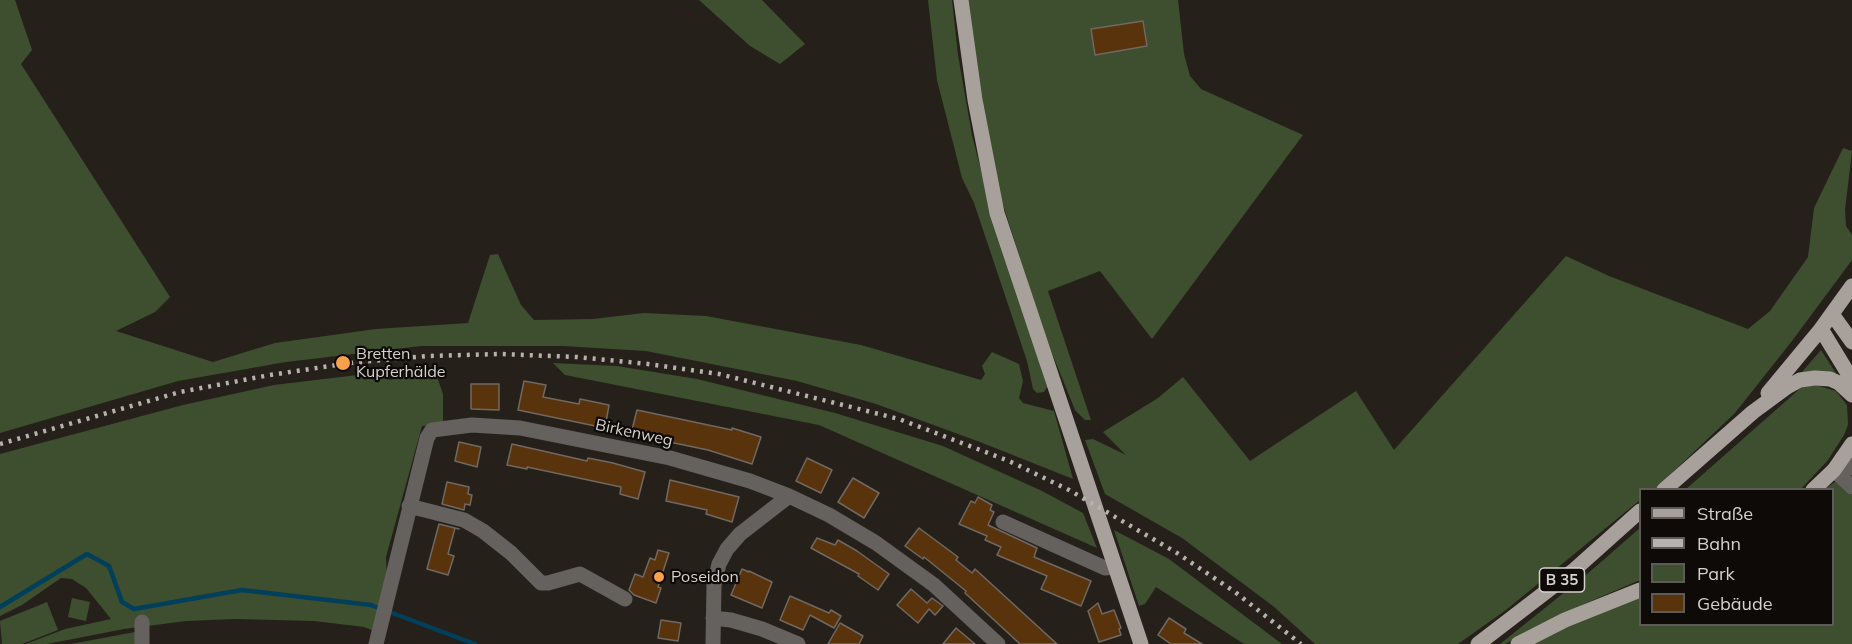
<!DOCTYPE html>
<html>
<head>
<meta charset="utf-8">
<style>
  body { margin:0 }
  #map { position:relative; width:1852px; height:644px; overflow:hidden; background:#26201b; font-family:Mulish,sans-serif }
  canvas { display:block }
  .legend { position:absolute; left:1639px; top:488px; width:195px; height:138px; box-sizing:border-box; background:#0d0a08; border:2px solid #5d5a57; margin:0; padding:8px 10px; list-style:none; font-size:18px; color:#d6d1ce }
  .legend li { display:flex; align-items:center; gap:12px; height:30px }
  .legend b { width:30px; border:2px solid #5d5a57 }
</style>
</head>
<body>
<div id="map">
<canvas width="1852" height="644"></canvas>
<ul class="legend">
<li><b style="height:8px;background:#a8a19b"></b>Straße</li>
<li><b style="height:8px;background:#b8b2af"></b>Bahn</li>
<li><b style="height:16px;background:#3d4f2e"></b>Park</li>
<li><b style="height:16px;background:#59330b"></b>Gebäude</li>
</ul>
</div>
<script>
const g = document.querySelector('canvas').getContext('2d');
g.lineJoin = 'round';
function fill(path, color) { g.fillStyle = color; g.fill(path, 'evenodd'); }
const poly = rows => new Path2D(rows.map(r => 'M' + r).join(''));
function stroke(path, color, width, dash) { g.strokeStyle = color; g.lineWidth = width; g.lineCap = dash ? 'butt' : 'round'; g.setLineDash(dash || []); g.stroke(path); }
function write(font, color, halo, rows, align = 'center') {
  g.font = font + ' Mulish,sans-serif'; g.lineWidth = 4.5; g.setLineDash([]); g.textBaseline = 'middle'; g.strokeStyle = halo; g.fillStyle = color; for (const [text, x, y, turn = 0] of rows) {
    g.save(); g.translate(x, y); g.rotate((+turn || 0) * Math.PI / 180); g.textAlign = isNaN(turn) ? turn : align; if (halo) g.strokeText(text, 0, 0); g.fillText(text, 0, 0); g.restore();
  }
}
fill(poly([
  [0,0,15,0,32,50,21,64,170,297,155,312,116,331,213,362,275,343,376,329,468,323,490,255,498,254,521,305,534,320,593,319,644,313,706,316,861,345,981,380,985,374,982,366,992,352,1019,364,1023,381,1019,398,1023,403,1054,411,1073,479,980,442,876,404,797,381,646,351,563,346,421,346,286,362,178,381,0,433],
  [699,0,762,0,805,44,780,64,750,46],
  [928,0,952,0,958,55,972,135,986,190,1047,387,1044,392,1037,393,1033,389,1027,361,974,203,962,178,937,80],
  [968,0,1178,0,1184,54,1190,76,1201,89,1303,135,1152,339,1100,271,1048,291,1091,420,1085,420,1075,410,1045,336,997,186,982,107],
  [1843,148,1852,151,1845,210,1846,226,1852,235,1852,260,1792,341,1735,413,1656,488,1654,489,1640,490,1640,500,1506,610,1458,644,1315,644,1273,606,1182,538,1105,494,1085,440,1093,439,1126,455,1103,432,1158,398,1183,377,1250,461,1356,391,1394,450,1566,256,1609,276,1748,329,1770,311,1808,257,1814,208],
  [1821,350,1839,378,1822,371,1801,373],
  [553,363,617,366,697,379,835,413,943,446,1042,491,1083,513,1097,548,819,425,565,375],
  [434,368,443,394,443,425,422,426,386,557,388,598,379,633,364,627,314,621,235,619,186,621,124,629,47,644,26,644,65,629,111,619,86,588,72,579,61,578,22,605,0,616,0,454,183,405,274,385,366,374,392,380,397,370],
  [1803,386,1819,386,1836,391,1847,405,1848,425,1844,435,1828,460,1801,489,1685,490],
  [1836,481,1852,495,1852,644,1528,644,1640,594,1640,624,1832,624,1832,490,1825,489],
  [1640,528,1640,580,1591,601,1505,644,1500,644,1586,575],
  [1114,530,1169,559,1282,644,1244,644,1156,587,1145,604,1139,606],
  [72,598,90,602,86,621,68,617],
  [47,602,58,630,22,644,2,644,0,621],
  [135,632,135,644,71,644]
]), '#3d4f2e');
stroke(poly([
  [0,607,87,554,109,566,122,602,134,609,242,590,371,605,475,644]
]), '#013f5b', 4.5);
const building = poly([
  [1143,21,1147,46,1095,55,1091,29,1143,21],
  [524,381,546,385,543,397,579,404,580,399,609,405,605,428,518,410,524,381],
  [471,384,499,384,499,410,471,409,471,384],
  [637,410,732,430,732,428,761,437,752,464,708,450,631,434,637,410],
  [459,442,481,447,477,467,455,461,459,442],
  [512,444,587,461,588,458,613,463,645,472,638,499,620,494,621,487,527,467,527,469,507,465,512,444],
  [807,458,832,470,821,493,796,481,807,458],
  [853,478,879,493,864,518,838,502,853,478],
  [670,480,739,497,732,522,706,514,707,510,666,501,670,480],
  [447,482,469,487,468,494,472,495,470,505,465,504,464,510,442,504,447,482],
  [978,497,992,505,990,510,994,512,988,525,1037,548,1034,557,1091,581,1081,606,1041,589,1047,576,997,555,1001,547,985,540,987,536,959,524,971,501,975,503,978,497],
  [439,524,459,529,455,528,448,554,454,556,448,575,427,569,439,524],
  [919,528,958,557,956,560,972,573,975,569,1057,644,1020,644,965,593,966,591,924,557,923,559,905,546,919,528],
  [817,538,835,545,838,540,857,551,889,574,878,590,858,576,859,574,811,548,817,538],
  [658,550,669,553,658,587,661,588,656,603,634,595,629,590,635,574,643,577,650,558,655,560,658,550],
  [742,569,749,572,749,571,772,582,762,608,731,595,742,569],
  [911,589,927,603,932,598,943,606,935,615,929,609,918,623,897,605,911,589],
  [790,596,829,613,831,610,841,616,834,628,810,615,803,630,780,620,790,596],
  [1098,603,1102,614,1114,610,1121,628,1119,629,1121,635,1099,642,1088,611,1098,603],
  [1169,618,1186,629,1184,633,1202,644,1171,644,1158,635,1169,618],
  [661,620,681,623,678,641,658,638,661,620],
  [840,623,863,636,859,644,828,644,840,623],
  [956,628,975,644,943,644,956,628]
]);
fill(building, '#59330b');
stroke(building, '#706862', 1.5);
stroke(poly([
  [1842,458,1852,468],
  [1834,470,1852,487],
  [409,506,464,520,483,531,511,553,541,583,548,583,580,574,625,599],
  [1003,522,1105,568,1115,567],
  [713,618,731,620,762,629,798,644],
  [142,644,142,622],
  [376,644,427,438,432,430,472,425,520,428,670,458,750,481,789,496,829,515,876,543,934,585,998,644],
  [713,644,714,585,719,564,727,549,740,534,789,496]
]), '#64615e', 15);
stroke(poly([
  [961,0,975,100,997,213,1141,644],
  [1832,314,1852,342],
  [1821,329,1852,380],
  [1768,393,1821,329,1852,286],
  [1664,490,1753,412,1787,387,1800,380,1815,378,1830,379,1839,383,1852,395],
  [1813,490,1834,470,1852,444],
  [1478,644,1573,571,1640,511],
  [1518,644,1565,620,1640,590]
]), '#a8a19b', 15);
stroke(poly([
  [0,444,180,392,270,375,350,363,427,356,500,354,577,357,648,364,719,374,899,419,1009,461,1069,490,1177,553,1235,592,1301,644]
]), '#b8b2af', 4.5, [3, 6]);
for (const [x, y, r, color] of [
  [343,363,8,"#f9a04c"],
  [659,577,6,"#f9a04c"]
]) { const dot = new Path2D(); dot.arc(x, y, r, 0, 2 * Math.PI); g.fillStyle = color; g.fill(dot); stroke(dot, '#0d0a08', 2); }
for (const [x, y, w] of [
  [1562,580,45]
]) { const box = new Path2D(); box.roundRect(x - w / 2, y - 12, w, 24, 4.5); g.fillStyle = '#0d0a08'; g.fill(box); stroke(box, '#d6d1ce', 1.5); }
write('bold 15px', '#d6d1ce', null, [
  ["B 35",1562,580]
]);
write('16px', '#d6d1ce', '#0d0a08', [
  ["Bretten",356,354],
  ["Kupferhälde",356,372],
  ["Poseidon",671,577]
], 'left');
write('16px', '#d6d1ce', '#0d0a08', [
  ["Birkenweg",634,433,12]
]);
</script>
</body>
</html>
